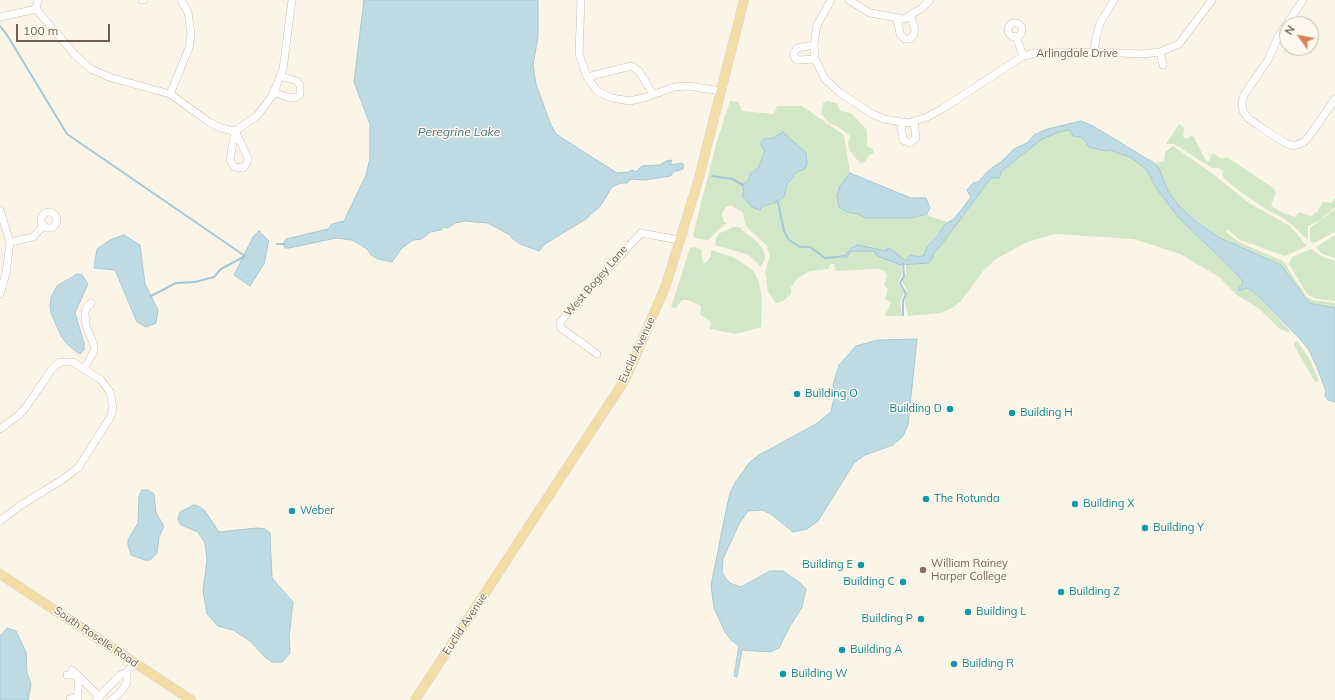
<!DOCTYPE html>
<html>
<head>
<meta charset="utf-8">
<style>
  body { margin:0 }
  #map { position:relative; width:1335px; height:700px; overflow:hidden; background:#fbf5e8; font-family:Mulish,sans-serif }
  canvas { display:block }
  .north { position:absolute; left:1279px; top:16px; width:40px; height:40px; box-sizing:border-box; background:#fef9ee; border:1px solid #c6bbae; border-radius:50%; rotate:303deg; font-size:11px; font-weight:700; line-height:16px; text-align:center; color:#725e4e }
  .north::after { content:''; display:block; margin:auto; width:14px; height:18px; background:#da8057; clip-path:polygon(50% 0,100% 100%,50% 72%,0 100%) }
  .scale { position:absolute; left:16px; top:24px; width:94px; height:18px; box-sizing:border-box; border:2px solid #725e4e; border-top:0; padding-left:5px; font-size:12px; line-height:14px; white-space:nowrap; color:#725e4e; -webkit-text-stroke:3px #fef9ee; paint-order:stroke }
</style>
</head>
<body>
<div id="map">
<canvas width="1335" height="700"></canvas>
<div class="north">N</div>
<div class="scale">100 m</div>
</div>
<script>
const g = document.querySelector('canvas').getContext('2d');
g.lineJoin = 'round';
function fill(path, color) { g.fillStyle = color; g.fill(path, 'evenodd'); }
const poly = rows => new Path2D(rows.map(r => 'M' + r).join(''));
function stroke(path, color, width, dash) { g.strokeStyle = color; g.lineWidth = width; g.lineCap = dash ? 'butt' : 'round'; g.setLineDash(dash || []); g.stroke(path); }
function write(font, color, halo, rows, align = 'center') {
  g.font = font + ' Mulish,sans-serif'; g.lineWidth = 3; g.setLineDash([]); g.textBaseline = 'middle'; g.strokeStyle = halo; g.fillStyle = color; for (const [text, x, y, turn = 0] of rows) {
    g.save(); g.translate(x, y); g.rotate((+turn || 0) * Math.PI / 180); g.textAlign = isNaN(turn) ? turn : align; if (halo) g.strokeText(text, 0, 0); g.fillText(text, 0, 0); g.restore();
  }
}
fill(poly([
  [730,101,738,102,742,111,774,114,777,106,802,106,844,135,850,173,840,186,847,212,858,214,866,218,911,218,927,214,929,216,947,222,927,247,924,255,919,257,906,261,887,251,865,248,861,245,853,246,846,255,837,256,847,257,850,252,858,251,874,251,901,265,902,275,898,282,904,293,900,302,902,316,885,316,891,302,885,299,888,289,884,285,887,275,884,271,879,269,835,271,834,264,831,264,828,269,810,271,798,278,791,287,791,294,783,301,776,303,768,292,765,272,770,256,767,246,748,228,745,224,743,213,731,205,726,207,722,214,724,222,727,223,720,228,708,240,695,238,693,235,717,141],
  [773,138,805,169,797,172,787,184,784,197,778,202,766,205,763,209,745,192,750,174,759,167,765,150,764,139],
  [827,101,836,103,841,111,851,113,867,130,867,144,868,147,873,149,874,153,869,155,865,162,860,163,849,150,848,143,850,136,837,126,830,124,821,114,823,103],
  [1179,124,1184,128,1183,137,1187,139,1191,136,1194,137,1206,161,1209,161,1212,153,1222,159,1227,157,1273,188,1276,192,1271,206,1284,213,1295,217,1299,212,1311,216,1317,212,1323,202,1331,203,1335,198,1335,207,1320,220,1308,226,1308,240,1285,219,1267,210,1234,187,1224,178,1222,175,1223,171,1219,168,1212,168,1174,144,1166,144],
  [1070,130,1073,136,1083,138,1106,151,1110,150,1131,157,1147,170,1156,188,1178,217,1235,272,1244,282,1238,289,1239,291,1246,288,1253,291,1290,331,1287,332,1280,329,1257,307,1238,296,1219,277,1180,254,1134,239,1055,234,1027,242,996,259,984,270,961,301,952,308,940,313,908,316,905,302,907,290,902,281,906,274,906,265,931,260,935,251,939,248,991,178,1000,173,1042,139,1062,131],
  [1173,146,1209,171,1249,203,1290,226,1307,246,1285,256,1240,240,1227,229,1226,232,1239,242,1283,261,1306,296,1312,300,1335,303,1335,308,1309,303,1281,265,1218,237,1179,206,1168,191,1159,168,1154,163,1164,161,1165,152],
  [1335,209,1335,232,1314,243,1310,242,1310,228],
  [733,227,739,227,757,242,764,251,765,259,761,267,749,255,715,245,716,238,720,233],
  [1335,235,1335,258,1322,254,1316,247],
  [693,247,701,249,703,263,706,263,711,256,711,250,733,257,753,270,759,282,762,300,761,327,736,334,710,329,711,322,700,314,701,306,688,300,682,300,676,308,671,307,690,248],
  [1311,249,1323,257,1335,261,1335,301,1317,299,1307,294,1289,264,1292,257],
  [1297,341,1309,358,1319,381,1315,382,1294,345,1295,342]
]), '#d1e7c7');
const water = poly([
  [364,0,538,0,538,37,533,65,536,84,550,123,556,134,617,173,628,172,632,170,636,172,642,166,660,165,666,161,672,160,670,165,682,163,684,166,683,169,673,172,671,176,644,180,631,179,627,183,621,183,612,187,601,205,586,219,545,244,539,251,520,244,512,238,510,235,488,223,465,221,455,223,448,228,444,227,441,230,430,232,422,239,413,240,401,249,392,262,378,259,371,255,367,249,352,240,336,238,289,248,285,248,283,244,286,239,328,229,332,224,344,221,366,175,370,158,370,124,354,82,364,0],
  [1081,121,1093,126,1154,163,1159,168,1168,191,1179,206,1196,221,1218,237,1281,265,1309,303,1335,308,1335,402,1328,400,1325,396,1326,391,1318,370,1309,350,1301,340,1253,291,1246,288,1239,291,1238,290,1243,282,1235,272,1178,217,1156,188,1147,170,1130,157,1110,150,1106,151,1089,147,1083,138,1073,136,1070,130,1062,131,1042,139,1002,171,999,178,991,178,939,248,935,251,931,260,928,263,901,265,877,256,874,251,854,251,850,252,847,257,835,257,846,255,850,249,857,245,887,251,887,248,891,249,906,261,910,255,919,257,924,255,927,247,937,236,945,224,954,219,971,197,967,190,973,183,978,182,989,170,1002,161,1014,149,1027,143,1034,135,1047,129,1081,121],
  [783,132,806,153,807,164,805,169,797,172,787,184,784,197,778,202,766,205,759,210,752,207,742,196,744,192,742,185,748,181,750,174,759,167,765,150,762,148,761,143,764,139,773,138,783,132],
  [850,173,911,198,926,198,930,208,927,214,911,218,866,218,858,214,847,212,839,207,837,196,840,186,850,173],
  [259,231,269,241,268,244,264,264,250,286,234,275,253,237,259,231],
  [124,235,140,245,145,284,158,310,156,323,146,327,137,322,115,270,94,268,97,249,110,240,124,235],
  [77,274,82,275,88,284,75,313,84,343,84,350,80,354,67,344,61,336,51,313,50,305,51,297,57,286,77,274],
  [917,339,908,425,903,436,893,445,865,455,854,463,818,521,807,529,793,532,771,514,762,510,748,511,739,524,723,559,722,573,727,580,732,584,741,587,770,571,783,571,800,583,806,589,802,607,790,626,779,648,770,652,742,650,737,677,734,676,739,646,731,640,725,632,714,608,711,586,725,516,730,493,735,483,750,462,759,455,816,424,831,412,834,398,833,385,839,365,856,346,878,340,917,339],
  [142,490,148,490,154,494,156,513,164,526,159,537,157,553,150,560,145,560,131,555,128,545,128,540,138,523,139,496,142,490],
  [194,505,200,507,205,511,219,532,257,528,265,529,270,533,272,578,293,602,289,637,290,653,282,662,272,662,266,658,250,641,233,630,218,626,207,614,203,591,207,560,205,543,198,532,181,525,178,519,180,512,194,505],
  [7,628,16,631,26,652,27,673,31,684,28,700,0,700,0,636,7,628]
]);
fill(water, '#bedae3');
stroke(water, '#a5c8d4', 1);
stroke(poly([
  [0,26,7,35,67,134,245,256],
  [712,176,732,179,743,185],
  [776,201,778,202,784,231,789,240,800,247,810,247,825,258,837,257],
  [277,244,285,244],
  [903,264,904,276,900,283,906,294,903,301,903,315],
  [151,296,176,283,195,282,214,277,221,269,245,256]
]), '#a5c8d4', 2);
const minor = poly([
  [142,0,144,0],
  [581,0,579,54,587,77],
  [831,0,817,25,814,45,815,59,825,79,839,92,872,114,884,119,908,123,927,117,942,109,1023,56,1036,53,1094,52,1144,54,1160,52,1179,44,1212,0],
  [849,0,870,13,904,19,922,8,930,0],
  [1303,0,1278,37,1268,60,1244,95,1242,102,1243,111,1248,118,1259,126,1285,143,1294,146,1304,142,1311,134,1335,99],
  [36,9,76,56,91,69,112,78,170,94,209,122,221,128,235,131],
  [36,9,38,0],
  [0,17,36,9],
  [897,18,900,34,905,39,910,39,914,35,915,29,910,15],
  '1008 30a7 7 0 1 1 14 0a7 7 0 1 1-14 0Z',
  [1016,36,1023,56],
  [814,45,797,48,793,54,795,58,798,60,815,59],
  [1094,52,1096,37,1100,23,1114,0],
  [1160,52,1163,65],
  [273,92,290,98,297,97,300,94,300,85,297,81,280,76],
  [170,94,189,48,191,34,188,12,181,0],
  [653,94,639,71,631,66,587,77,597,91,612,98,630,101,647,97,674,87,689,86,720,91],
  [901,123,903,140,910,143,916,138,914,121],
  [235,131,257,116,272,96,278,82,283,69,292,0],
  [235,131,248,158,247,163,243,168,234,167,230,160,235,131],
  [0,210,10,242,6,273,0,294],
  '41 220a8 8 0 1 1 16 0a8 8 0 1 1-16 0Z',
  [10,242,33,237,43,226],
  [597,354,561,328,560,323,565,316,641,233,679,240],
  [84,369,94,351,94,345,86,326,85,313,86,308,91,303],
  [0,429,19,415,26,407,52,369,60,362,73,362,101,380,110,392,113,407,111,416,78,468,62,480,21,505,0,521],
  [72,670,100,697],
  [67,675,75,675],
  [78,678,78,700],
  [70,699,78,697],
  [96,700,120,675,127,672,135,662],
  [111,700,121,692,127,682,127,672]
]);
const major = poly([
  [0,574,191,700],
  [415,700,626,378,666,285,699,178,744,0]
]);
stroke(minor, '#ccbeaf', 8);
stroke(major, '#dad5d1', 10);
stroke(minor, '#fff', 7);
stroke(major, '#f3dda6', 9);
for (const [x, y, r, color] of [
  [797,394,4,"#0f9aa8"],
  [950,409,4,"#0f9aa8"],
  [1012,413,4,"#0f9aa8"],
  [926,499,4,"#0f9aa8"],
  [1075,504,4,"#0f9aa8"],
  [292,511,4,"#0f9aa8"],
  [1145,528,4,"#0f9aa8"],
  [861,565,4,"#0f9aa8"],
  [923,570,4,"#8d6e63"],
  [903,582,4,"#0f9aa8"],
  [1061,592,4,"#0f9aa8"],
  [968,612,4,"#0f9aa8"],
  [921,619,4,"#0f9aa8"],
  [842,650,4,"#0f9aa8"],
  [954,664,4,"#0f9aa8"],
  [783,674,4,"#0f9aa8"]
]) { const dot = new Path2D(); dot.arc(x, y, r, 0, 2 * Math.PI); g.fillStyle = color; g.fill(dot); stroke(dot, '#fef9ee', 1.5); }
write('11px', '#725e4e', '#fef9ee', [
  ["Arlingdale Drive",1077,54],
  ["West Bogey Lane",596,281,-49],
  ["Euclid Avenue",637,350,-65],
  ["Euclid Avenue",465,624,-57],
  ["South Roselle Road",96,637,34]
]);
write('11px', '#0d838f', '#fef9ee', [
  ["Building O",805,394],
  ["Building D",942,409,"right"],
  ["Building H",1020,413],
  ["The Rotunda",934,499],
  ["Building X",1083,504],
  ["Weber",300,511],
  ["Building Y",1153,528],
  ["Building E",853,565,"right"],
  ["Building C",895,582,"right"],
  ["Building Z",1069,592],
  ["Building L",976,612],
  ["Building P",913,619,"right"],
  ["Building A",850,650],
  ["Building R",962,664],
  ["Building W",791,674]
], 'left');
write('11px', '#785e54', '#fef9ee', [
  ["William Rainey",931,564],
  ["Harper College",931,577]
], 'left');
write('italic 12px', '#497584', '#fef9ee', [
  ["Peregrine Lake",459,132]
]);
</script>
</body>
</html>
